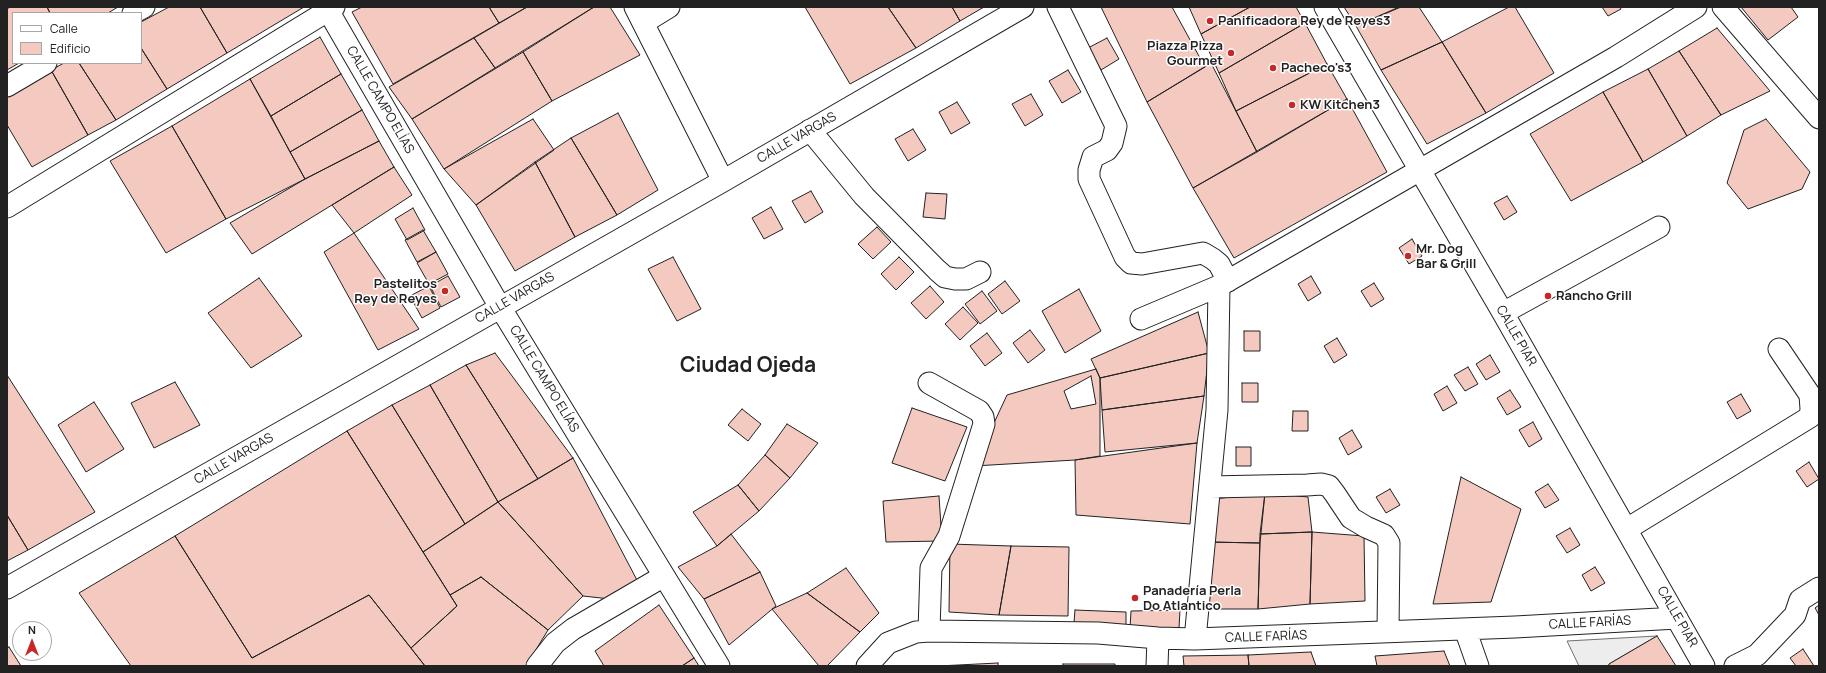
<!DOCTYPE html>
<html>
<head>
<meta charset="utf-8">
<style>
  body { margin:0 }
  #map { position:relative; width:1826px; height:673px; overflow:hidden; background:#fff; font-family:Manrope,sans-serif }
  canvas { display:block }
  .frame { position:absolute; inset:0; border:8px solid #222; pointer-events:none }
  .legend { position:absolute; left:12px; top:12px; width:130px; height:52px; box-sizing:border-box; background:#fff; border:1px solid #a7a7a7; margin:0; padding:5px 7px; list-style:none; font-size:12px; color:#222 }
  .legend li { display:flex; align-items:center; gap:8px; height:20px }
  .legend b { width:20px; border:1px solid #a7a7a7 }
  .north { position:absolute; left:12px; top:621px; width:40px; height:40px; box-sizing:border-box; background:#fff; border:1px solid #a7a7a7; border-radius:50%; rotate:0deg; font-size:11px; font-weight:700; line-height:16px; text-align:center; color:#222 }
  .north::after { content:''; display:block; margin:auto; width:14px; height:18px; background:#c62828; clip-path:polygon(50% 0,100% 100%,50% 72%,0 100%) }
</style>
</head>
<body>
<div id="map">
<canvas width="1826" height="673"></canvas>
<div class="frame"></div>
<ul class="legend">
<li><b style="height:5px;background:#fff"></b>Calle</li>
<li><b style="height:11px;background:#f3c9c0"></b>Edificio</li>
</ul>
<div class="north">N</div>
</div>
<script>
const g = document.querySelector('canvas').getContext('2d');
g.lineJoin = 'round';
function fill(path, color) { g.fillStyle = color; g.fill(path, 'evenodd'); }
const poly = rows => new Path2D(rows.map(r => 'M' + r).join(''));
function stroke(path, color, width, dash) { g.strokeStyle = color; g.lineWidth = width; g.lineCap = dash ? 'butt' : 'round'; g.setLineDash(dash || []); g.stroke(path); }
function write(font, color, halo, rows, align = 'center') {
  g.font = font + ' Manrope,sans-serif'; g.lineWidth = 3; g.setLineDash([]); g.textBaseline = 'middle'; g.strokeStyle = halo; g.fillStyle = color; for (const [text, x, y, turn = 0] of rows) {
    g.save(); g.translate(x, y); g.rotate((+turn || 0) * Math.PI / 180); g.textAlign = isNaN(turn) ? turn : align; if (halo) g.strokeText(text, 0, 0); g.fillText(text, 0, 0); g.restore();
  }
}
const parking = poly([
  [1657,636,1609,664,1609,666,1579,666,1567,641,1657,636]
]);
fill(parking, '#ededed');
stroke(parking, '#6f6f6f', 1);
const building = poly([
  [10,7,47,7,50,13,13,13,13,63,19,63,7,70,7,9,10,7],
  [47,7,118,7,108,13,50,13,47,7],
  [169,7,200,7,227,53,167,89,141,48,141,22,169,7],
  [200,7,304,7,227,53,200,7],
  [362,7,489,7,499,23,393,84,352,12,362,7],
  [489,7,527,7,499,23,489,7],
  [527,7,594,7,495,68,474,38,527,7],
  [594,7,610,7,640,55,552,101,523,52,594,7],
  [805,7,888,7,916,48,850,84,805,7],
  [888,7,952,7,960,21,916,48,888,7],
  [952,7,984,7,960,21,952,7],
  [1101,7,1172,7,1205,67,1147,102,1101,7],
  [1189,7,1250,7,1201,34,1189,7],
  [1250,7,1296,7,1305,23,1219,73,1201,34,1250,7],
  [1344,7,1399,7,1356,26,1344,7],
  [1401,7,1419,7,1442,42,1381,70,1356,26,1401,7],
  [1509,7,1515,7,1554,73,1486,113,1442,42,1509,7],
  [1602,7,1620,7,1621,9,1608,16,1602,7],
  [1741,7,1791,7,1798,17,1768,40,1741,7],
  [1305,23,1327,64,1236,111,1219,73,1305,23],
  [1717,28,1770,91,1721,115,1679,51,1717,28],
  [320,37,341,74,271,116,250,79,320,37],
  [474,38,495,68,412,119,389,87,474,38],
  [1107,38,1119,59,1101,70,1088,48,1107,38],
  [1442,42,1486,113,1427,144,1381,70,1442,42],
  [141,48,167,89,116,120,79,63,141,63,141,48],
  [1679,51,1721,115,1687,136,1648,69,1679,51],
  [523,52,552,101,444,169,412,119,523,52],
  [64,63,79,63,116,120,88,135,51,70,64,63],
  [1211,63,1257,152,1193,188,1147,102,1211,63],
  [1327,64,1347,99,1257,152,1236,111,1327,64],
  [1648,69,1687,136,1643,162,1603,92,1648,69],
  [51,70,88,135,32,167,7,125,7,96,51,70],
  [1068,70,1081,92,1062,103,1049,81,1068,70],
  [341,74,362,110,290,152,271,116,341,74],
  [250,79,305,179,226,219,172,126,250,79],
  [1603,92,1643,162,1571,201,1530,134,1603,92],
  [1031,94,1043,115,1025,126,1012,104,1031,94],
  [1347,99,1387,172,1234,258,1193,188,1347,99],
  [957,102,970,123,951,134,939,112,957,102],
  [362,110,379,141,305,179,290,152,362,110],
  [618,113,658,190,617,215,571,138,618,113],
  [533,119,554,150,476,205,444,169,533,119],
  [1766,119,1810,172,1802,189,1748,209,1727,183,1744,130,1766,119],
  [172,126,226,219,166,253,110,161,172,126],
  [913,129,926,150,908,161,895,139,913,129],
  [571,138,617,215,575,237,535,162,571,138],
  [379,141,394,167,252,254,230,223,305,179,379,141],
  [535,162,575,237,515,271,476,205,535,162],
  [394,167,412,195,354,233,332,205,394,167],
  [811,191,823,212,805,223,792,201,811,191],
  [926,193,947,194,945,219,923,217,926,193],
  [1507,196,1517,212,1504,220,1494,203,1507,196],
  [771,207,783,229,764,239,752,218,771,207],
  [413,208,425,230,407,240,395,219,413,208],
  [877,227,891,242,873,259,858,244,877,227],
  [423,230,436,252,417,262,405,240,423,230],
  [354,233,419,329,378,350,324,252,354,233],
  [1412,239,1422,256,1409,264,1399,248,1412,239],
  [436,252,448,274,429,284,417,263,436,252],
  [673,257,701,309,677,321,648,269,673,257],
  [899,257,914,272,896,290,881,274,899,257],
  [448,276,460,297,441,307,430,286,448,276],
  [1311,276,1321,293,1308,301,1298,284,1311,276],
  [259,278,302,336,251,368,208,313,259,278],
  [1005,281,1020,301,1002,314,988,294,1005,281],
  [1374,283,1384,299,1371,307,1361,291,1374,283],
  [429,286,440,308,422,318,410,296,429,286],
  [930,286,944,302,926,319,911,303,930,286],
  [1079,289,1101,331,1065,353,1042,311,1079,289],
  [982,291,997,311,980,324,965,304,982,291],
  [963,307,978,323,960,340,945,324,963,307],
  [1198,312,1209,353,1100,378,1091,359,1198,312],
  [1030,330,1045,350,1028,363,1013,343,1030,330],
  [1244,331,1260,331,1260,351,1244,351,1244,331],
  [987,333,1002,353,985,366,970,346,987,333],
  [1337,338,1347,355,1334,363,1324,346,1337,338],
  [495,353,573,458,538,479,466,365,495,353],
  [1209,353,1204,396,1102,410,1100,378,1209,353],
  [1490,355,1500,372,1486,380,1476,364,1490,355],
  [466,365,538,479,498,502,430,385,466,365],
  [1468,367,1478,384,1465,391,1454,375,1468,367],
  [1096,369,1100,378,1100,456,1075,460,974,466,1007,395,1096,369],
  [7,375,95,512,28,550,7,515,7,375],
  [1091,376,1096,404,1071,409,1064,391,1091,376],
  [175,382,200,425,154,448,131,403,175,382],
  [1242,383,1258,383,1258,402,1242,402,1242,383],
  [430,385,498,502,465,524,392,405,430,385],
  [1447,386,1457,403,1443,411,1434,394,1447,386],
  [1510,390,1521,407,1507,415,1497,398,1510,390],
  [1741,394,1751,411,1737,419,1727,402,1741,394],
  [1204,396,1197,443,1105,452,1102,410,1204,396],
  [94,402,124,449,86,472,58,425,94,402],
  [392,405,465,524,423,552,347,431,392,405],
  [912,408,967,427,945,481,892,463,912,408],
  [742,409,761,424,748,441,728,425,742,409],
  [1293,411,1308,411,1308,431,1292,431,1293,411],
  [1533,422,1542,439,1529,447,1519,430,1533,422],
  [787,424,818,443,790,478,765,455,787,424],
  [1352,430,1362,447,1348,455,1339,438,1352,430],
  [347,431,457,606,411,648,369,595,252,658,175,536,347,431],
  [1197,443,1190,524,1076,515,1075,460,1197,443],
  [1236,447,1251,447,1251,466,1236,466,1236,447],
  [765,455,790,478,759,511,738,485,765,455],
  [573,458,638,582,610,599,583,596,498,502,573,458],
  [1809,462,1819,479,1807,487,1796,471,1809,462],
  [1461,477,1521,509,1491,602,1433,604,1461,477],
  [1548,484,1559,500,1545,508,1535,492,1548,484],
  [738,485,759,511,717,546,693,512,738,485],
  [1390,489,1400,505,1386,513,1376,497,1390,489],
  [1265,493,1308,497,1312,532,1260,534,1265,493],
  [1265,493,1260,543,1208,542,1214,499,1265,493],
  [939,496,942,541,886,542,883,501,939,496],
  [498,502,583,596,548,630,481,577,450,595,423,552,498,502],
  [7,515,28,550,7,561,7,515],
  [1570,528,1580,545,1567,553,1556,536,1570,528],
  [1312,532,1364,536,1365,601,1310,604,1312,532],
  [1312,532,1310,604,1258,609,1260,534,1312,532],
  [731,534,760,572,704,599,678,567,717,546,731,534],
  [175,536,252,658,369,595,425,666,131,666,79,593,175,536],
  [1208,542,1260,543,1258,609,1204,609,1208,542],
  [950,544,1011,546,999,615,949,612,950,544],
  [1011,546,1069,547,1068,616,999,615,1011,546],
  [1595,567,1605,583,1591,591,1582,575,1595,567],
  [846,568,879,613,860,632,807,593,846,568],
  [760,572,776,606,729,645,704,599,760,572],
  [481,577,548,630,526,666,425,666,411,648,457,606,450,595,481,577],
  [807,593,860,632,827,666,819,666,772,609,807,593],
  [659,605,694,658,682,666,604,666,595,651,659,605],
  [1819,605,1819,615,1815,608,1819,605],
  [1075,610,1126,612,1126,626,1074,623,1075,610],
  [1180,610,1179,628,1130,628,1131,611,1180,610],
  [1657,636,1676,666,1609,666,1609,664,1657,636],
  [9,647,21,666,7,666,7,648,9,647],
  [1803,649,1814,666,1796,666,1790,658,1803,649],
  [1444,651,1450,666,1377,666,1375,656,1444,651],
  [1311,652,1316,666,1249,666,1248,655,1311,652],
  [1248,655,1249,666,1184,666,1183,656,1248,655],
  [694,658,699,666,682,666,694,658],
  [998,663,998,666,938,666,998,663],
  [1063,664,1115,664,1115,666,1063,666,1063,664]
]);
fill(building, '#f3c9c0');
stroke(building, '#222', 1);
const minor = poly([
  [326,7,500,307,719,666],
  [635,7,723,181],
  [1058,7,1116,126,1112,143,1107,150,1093,157,1089,170,1089,179,1125,257,1131,263,1142,264,1203,253,1213,259,1219,264,1228,281],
  [1325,7,1503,313,1704,666],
  [1723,7,1819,118],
  [133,13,144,7],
  [643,23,669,7],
  [7,86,46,63],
  [810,130,864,196,937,270,945,277,955,279,966,279,980,272],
  [7,207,334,7],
  [1503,313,1659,227],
  [1141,319,1219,286,1616,57,1696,7],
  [1210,487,1307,485,1321,484,1329,486,1335,494,1351,518,1366,527,1384,535,1389,543,1388,631],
  [1627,529,1810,417,1811,409,1810,395,1779,349],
  [7,588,723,181,1023,7],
  [1465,629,1478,666],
  [929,631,931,568,949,536,984,424,983,417,979,411,929,383],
  [1195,639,1217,410,1219,286],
  [537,666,555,643,573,629,664,576],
  [867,666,888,643,916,632,929,631,1098,633,1158,638,1195,639,1515,627,1677,618],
  [1157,666,1158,638],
  [1735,666,1757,655,1795,615,1800,600,1819,588]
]);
stroke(minor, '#222', 23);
stroke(minor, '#fff', 21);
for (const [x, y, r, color] of [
  [1210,21,4,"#c62828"],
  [1231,53,4,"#c62828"],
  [1273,68,4,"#c62828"],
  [1292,105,4,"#c62828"],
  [1408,256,4,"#c62828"],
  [445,291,4,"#c62828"],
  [1548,296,4,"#c62828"],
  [1135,598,4,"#c62828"]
]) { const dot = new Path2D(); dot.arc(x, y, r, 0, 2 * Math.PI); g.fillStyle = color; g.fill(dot); stroke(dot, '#fff', 1.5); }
write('bold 13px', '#222', '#fff', [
  ["Panificadora Rey de Reyes3",1218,21],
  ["Piazza Pizza",1223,46,"right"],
  ["Gourmet",1223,61,"right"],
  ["Pacheco's3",1281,68],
  ["KW Kitchen3",1300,105],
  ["Mr. Dog",1416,249],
  ["Bar & Grill",1416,264],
  ["Pastelitos",437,284,"right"],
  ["Rey de Reyes",437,299,"right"],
  ["Rancho Grill",1556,296],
  ["Panadería Perla",1143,591],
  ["Do Atlantico",1143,606]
], 'left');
write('13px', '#222', '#fff', [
  ["CALLE CAMPO ELÍAS",380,100,60],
  ["CALLE VARGAS",797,138,-30],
  ["CALLE VARGAS",515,298,-30],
  ["CALLE PIAR",1516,336,60],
  ["CALLE CAMPO ELÍAS",544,379,59],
  ["CALLE VARGAS",234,459,-30],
  ["CALLE PIAR",1677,617,60],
  ["CALLE FARÍAS",1590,623,-3],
  ["CALLE FARÍAS",1266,637,-2]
]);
write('bold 21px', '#222', '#fff', [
  ["Ciudad Ojeda",748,366]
]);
</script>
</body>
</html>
